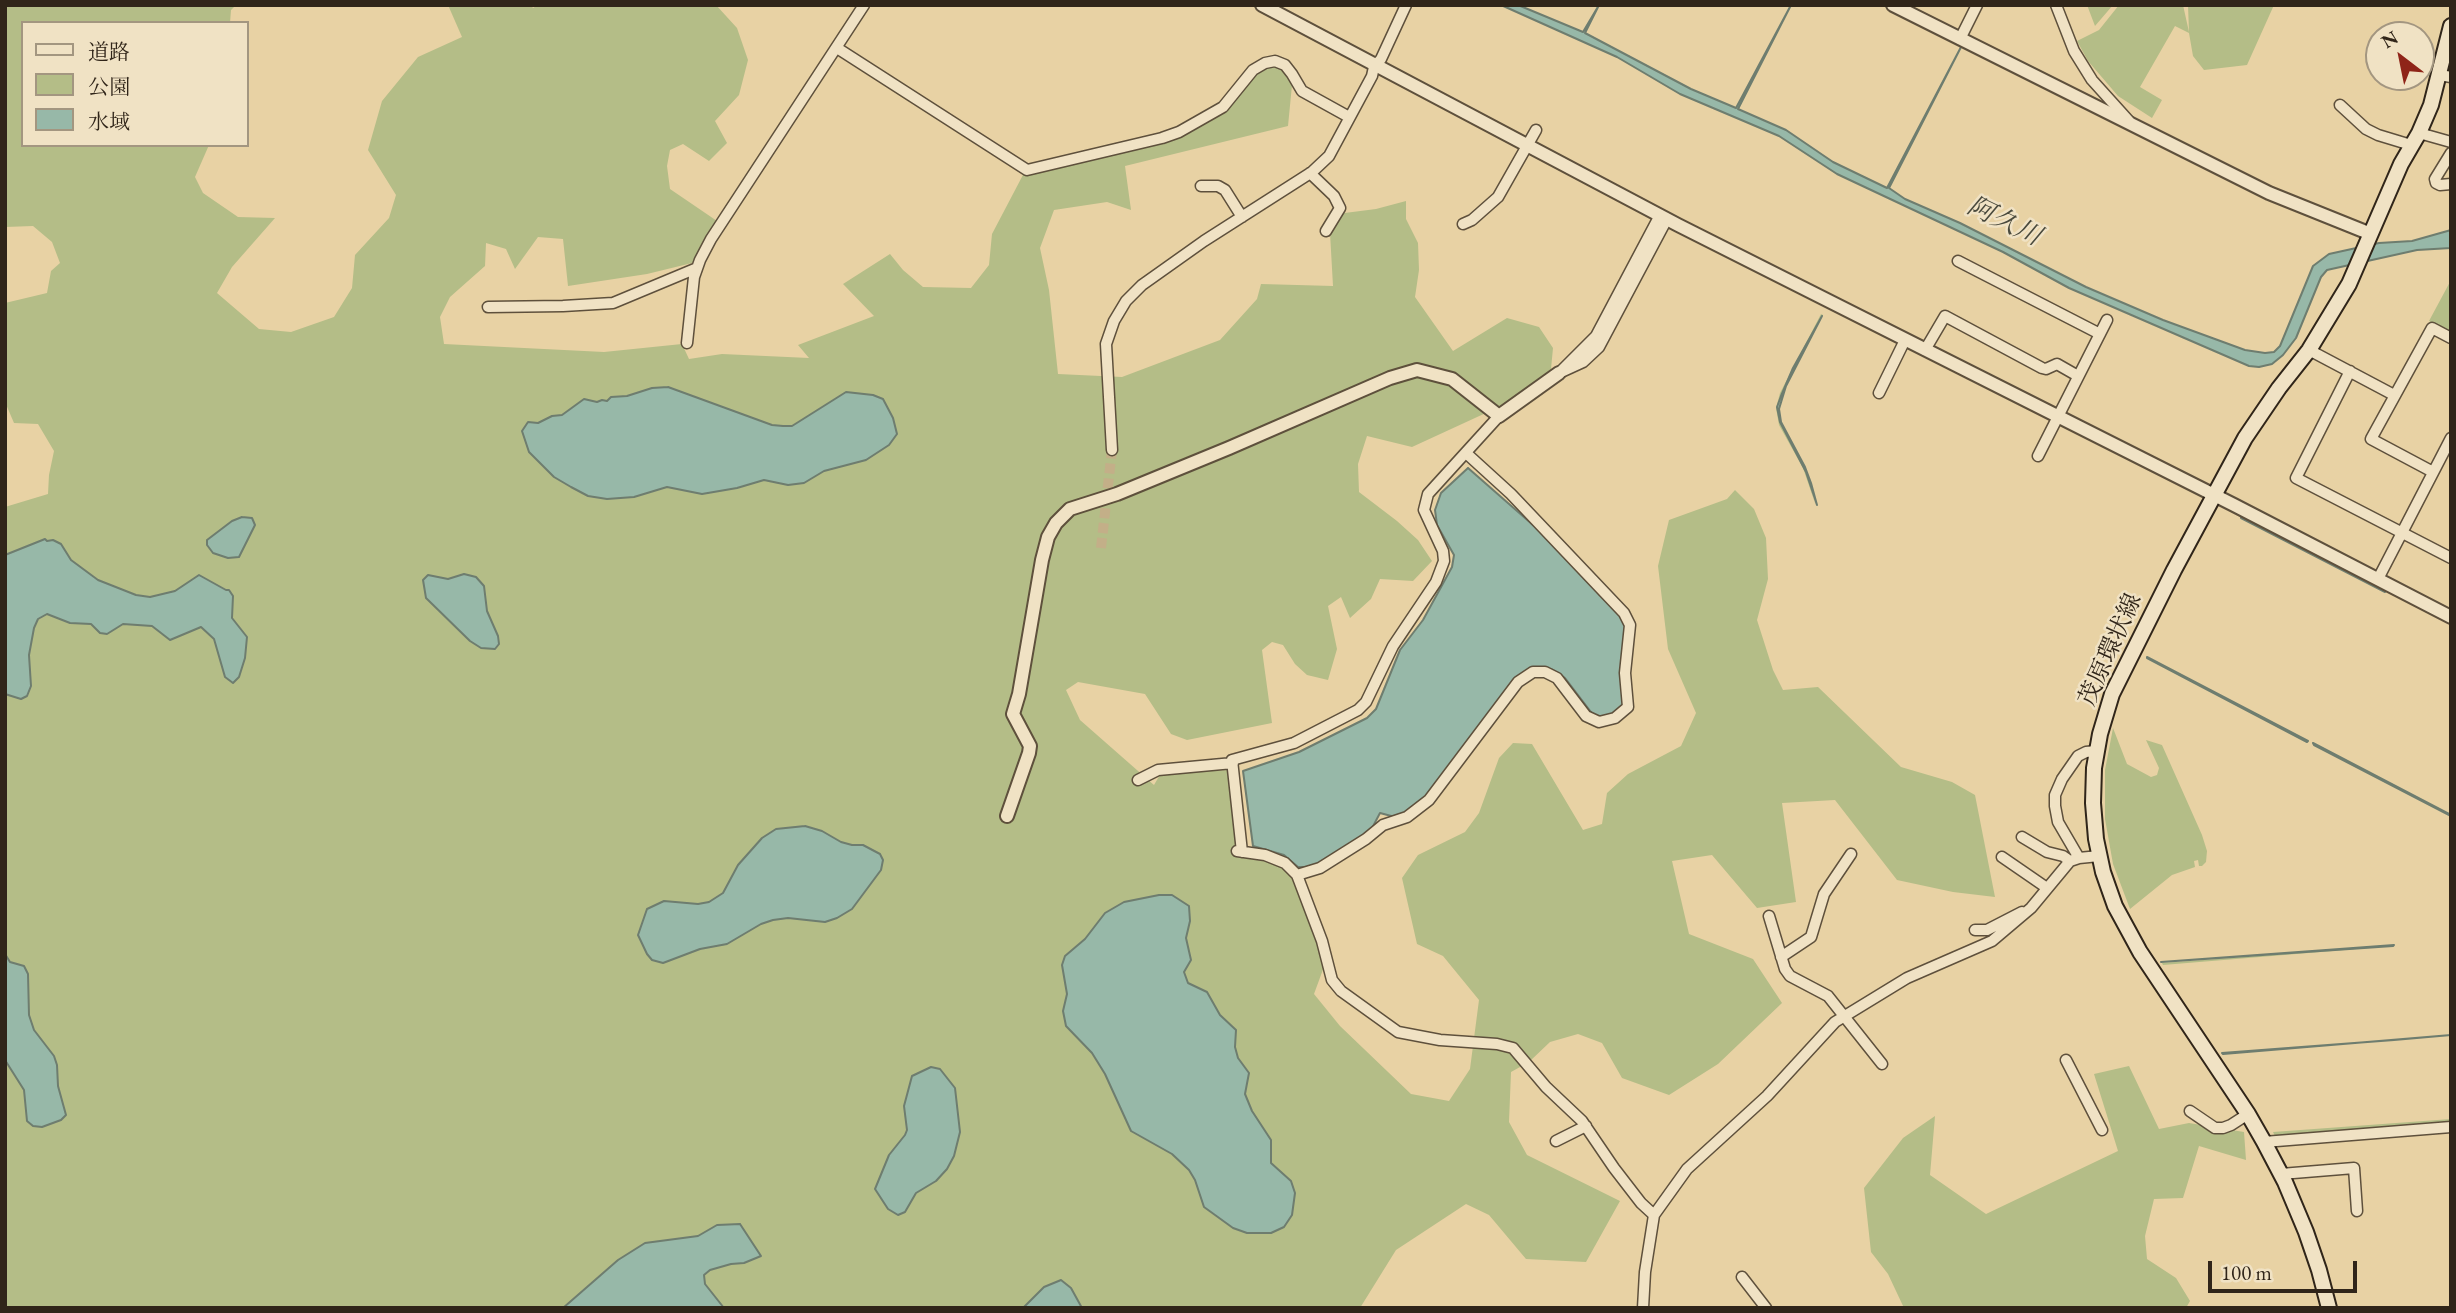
<!DOCTYPE html>
<html>
<head>
<meta charset="utf-8">
<style>
  body { margin:0 }
  #map { position:relative; width:2456px; height:1313px; overflow:hidden; background:#e8d2a4; font-family:"EB Garamond","Noto Serif JP",serif }
  canvas { display:block }
  .frame { position:absolute; inset:0; border:7px solid #302519; pointer-events:none }
  .legend { position:absolute; left:21px; top:21px; width:228px; height:126px; box-sizing:border-box; background:#f0e2c4; border:2px solid #a39680; margin:0; padding:9px 12px; list-style:none; font-size:21px; color:#302519 }
  .legend li { display:flex; align-items:center; gap:14px; height:35px }
  .legend b { width:35px; border:2px solid #a39680 }
  .north { position:absolute; left:2365px; top:21px; width:70px; height:70px; box-sizing:border-box; background:#f0e2c4; border:2px solid #a39680; border-radius:50%; rotate:328deg; font-size:19px; font-weight:700; line-height:28px; text-align:center; color:#302519 }
  .north::after { content:''; display:block; margin:auto; width:24px; height:32px; background:#8f2418; clip-path:polygon(50% 0,100% 100%,50% 72%,0 100%) }
  .scale { position:absolute; left:2208px; top:1261px; width:149px; height:32px; box-sizing:border-box; border:4px solid #302519; border-top:0; padding-left:9px; font-size:21px; line-height:24px; white-space:nowrap; color:#302519; -webkit-text-stroke:5px #f0e2c4; paint-order:stroke }
</style>
</head>
<body>
<div id="map">
<canvas width="2456" height="1313"></canvas>
<div class="frame"></div>
<ul class="legend">
<li><b style="height:9px;background:#f0e2c4"></b>道路</li>
<li><b style="height:19px;background:#b4bd87"></b>公園</li>
<li><b style="height:19px;background:#97b8a8"></b>水域</li>
</ul>
<div class="north">N</div>
<div class="scale">100 m</div>
</div>
<script>
const g = document.querySelector('canvas').getContext('2d');
g.lineJoin = 'round';
function fill(path, color) { g.fillStyle = color; g.fill(path, 'evenodd'); }
const poly = rows => new Path2D(rows.map(r => 'M' + r).join(''));
function stroke(path, color, width, dash) { g.strokeStyle = color; g.lineWidth = width; g.lineCap = dash ? 'butt' : 'round'; g.setLineDash(dash || []); g.stroke(path); }
function write(font, color, halo, rows, align = 'center') {
  g.font = font + ' "EB Garamond","Noto Serif JP",serif'; g.lineWidth = 5; g.setLineDash([]); g.textBaseline = 'middle'; g.strokeStyle = halo; g.fillStyle = color; for (const [text, x, y, turn = 0] of rows) {
    g.save(); g.translate(x, y); g.rotate((+turn || 0) * Math.PI / 180); g.textAlign = isNaN(turn) ? turn : align; if (halo) g.strokeText(text, 0, 0); g.fillText(text, 0, 0); g.restore();
  }
}
fill(poly([
  [5,5,236,5,231,10,230,23,23,23,23,145,209,145,195,177,203,193,238,217,275,218,232,267,217,293,259,329,291,332,334,317,352,288,355,255,389,218,396,195,368,150,382,101,418,57,462,37,448,5,531,5,533,8,538,5,716,5,737,28,748,60,739,95,715,121,727,143,709,161,683,144,670,150,667,166,670,189,717,221,692,263,647,274,568,286,563,239,538,237,515,269,506,249,486,243,485,266,450,297,440,317,444,344,604,352,682,344,689,359,722,354,809,358,798,345,874,316,843,284,890,254,903,270,923,287,971,288,989,265,992,234,1024,173,1173,140,1229,108,1250,79,1259,71,1272,66,1281,69,1292,85,1288,126,1125,166,1131,210,1107,202,1054,210,1040,248,1049,290,1058,374,1122,377,1220,340,1257,299,1261,284,1333,286,1329,215,1376,209,1406,201,1406,219,1418,243,1419,270,1415,297,1453,351,1507,318,1539,327,1553,348,1551,369,1538,386,1488,412,1412,447,1367,436,1358,464,1359,492,1397,521,1418,540,1432,561,1413,581,1380,579,1371,599,1350,618,1341,597,1328,606,1337,649,1328,680,1307,675,1295,664,1283,645,1272,642,1262,650,1272,723,1187,740,1171,734,1145,694,1078,682,1066,690,1080,720,1154,785,1161,773,1229,770,1238,856,1272,862,1286,867,1295,877,1314,927,1325,964,1314,994,1340,1026,1411,1094,1449,1101,1470,1069,1479,1000,1443,956,1417,944,1402,878,1418,855,1465,832,1479,813,1499,758,1513,743,1532,744,1583,830,1602,824,1607,793,1628,774,1681,746,1696,713,1668,649,1658,566,1669,520,1727,499,1735,490,1754,509,1766,538,1768,579,1757,620,1773,670,1783,690,1818,687,1901,767,1952,782,1975,795,1995,897,1953,892,1897,880,1835,800,1782,803,1796,902,1757,908,1712,855,1672,861,1689,934,1753,959,1782,1003,1718,1064,1669,1095,1622,1078,1602,1043,1578,1034,1550,1042,1529,1062,1511,1072,1509,1122,1527,1155,1620,1201,1586,1262,1526,1259,1489,1215,1466,1204,1396,1250,1360,1308,5,1308,5,507,48,494,49,475,54,451,38,424,14,423,5,402,5,303,47,293,51,271,60,263,52,242,33,226,5,227],
  [2087,5,2113,5,2095,26],
  [2119,5,2183,5,2189,32,2188,5,2274,5,2247,65,2204,70,2193,56,2189,33,2175,26,2140,87,2162,100,2152,118,2118,96,2088,61,2077,41,2099,30],
  [2451,280,2451,332,2429,321],
  [1821,314,1823,315,1793,369,1777,407,1780,422,1806,472,1816,506,1803,468,1779,425,1776,408,1780,393],
  [2113,728,2127,764,2151,777,2157,775,2159,768,2146,740,2162,745,2202,835,2207,851,2206,862,2202,866,2199,866,2198,860,2194,861,2195,867,2172,875,2130,909,2113,864,2105,819,2105,770],
  [2393,946,2163,965,2162,963],
  [2129,1066,2159,1129,2189,1123,2244,1132,2246,1160,2199,1146,2183,1198,2154,1199,2145,1236,2147,1259,2176,1278,2190,1301,2186,1308,1904,1308,1888,1274,1871,1252,1864,1188,1903,1138,1935,1116,1930,1175,1986,1214,2118,1151,2094,1074],
  [2451,1119,2451,1123,2331,1132,2275,1136,2273,1132]
]), '#b4bd87');
const water = poly([
  [1501,5,1518,5,1583,32,1599,5,1585,33,1691,89,1736,108,1791,5,1738,109,1786,130,1833,162,1887,188,1961,47,1889,188,1905,199,1960,223,2086,287,2163,320,2245,350,2265,353,2274,352,2280,346,2313,266,2329,254,2379,243,2412,241,2451,230,2451,248,2417,250,2327,270,2321,277,2296,338,2283,355,2272,364,2259,367,2249,366,2069,288,2003,252,1837,174,1779,136,1680,94,1617,57,1501,5],
  [1822,316,1786,386,1779,409,1781,422,1805,467,1811,483,1817,505,1806,472,1780,422,1777,407,1781,396,1793,368,1822,316],
  [668,387,772,425,783,426,792,426,846,392,873,395,883,399,893,418,897,434,889,445,866,460,824,471,804,483,788,485,764,480,737,488,702,494,667,487,634,497,607,499,588,496,571,487,554,477,529,452,522,431,528,422,538,423,552,416,562,415,584,399,597,402,602,400,607,401,611,397,627,396,652,388,668,387],
  [1468,468,1557,546,1600,595,1612,600,1630,625,1626,698,1622,709,1618,714,1599,718,1594,716,1565,678,1553,670,1544,667,1535,668,1416,810,1395,817,1380,813,1370,832,1321,863,1307,867,1298,867,1284,855,1253,846,1243,771,1299,752,1367,718,1376,709,1400,650,1423,620,1452,567,1454,555,1437,525,1435,510,1441,493,1468,468],
  [242,517,252,518,255,525,239,557,228,558,213,553,207,545,207,540,232,521,242,517],
  [2241,517,2385,591,2385,592,2241,518,2241,517],
  [45,539,47,541,53,540,61,544,71,560,98,580,136,595,150,597,175,591,199,575,226,590,229,590,233,596,232,618,247,637,245,658,239,677,233,683,225,677,214,639,201,627,170,640,152,626,123,624,107,634,100,633,91,624,70,623,47,614,38,619,34,628,29,655,31,686,27,696,21,699,5,694,5,555,45,539],
  [464,574,476,577,484,586,487,611,498,636,499,644,495,649,481,648,470,641,426,598,423,580,428,575,448,579,464,574],
  [2147,657,2308,741,2307,742,2147,658,2147,657],
  [2313,743,2451,815,2451,816,2314,745,2313,743],
  [805,826,822,831,841,842,852,845,863,845,880,854,883,860,881,870,852,909,837,918,825,922,788,918,773,920,761,924,727,944,700,949,663,963,652,960,647,954,638,935,647,909,664,901,698,904,709,902,723,893,738,865,762,838,776,829,805,826],
  [1159,895,1172,895,1189,906,1190,921,1186,938,1191,960,1184,972,1188,983,1207,992,1220,1015,1236,1030,1235,1047,1238,1058,1249,1073,1245,1094,1252,1111,1271,1140,1271,1163,1291,1181,1295,1193,1292,1215,1284,1227,1271,1233,1247,1233,1233,1228,1204,1207,1195,1180,1189,1170,1172,1154,1131,1131,1105,1074,1092,1053,1066,1026,1063,1011,1067,994,1062,965,1065,956,1085,939,1105,913,1124,902,1159,895],
  [2394,945,2393,946,2161,962,2326,950,2394,945],
  [5,954,10,962,24,966,28,974,29,1015,34,1030,54,1056,57,1065,58,1086,66,1115,61,1120,42,1127,33,1126,27,1121,24,1090,5,1060,5,954],
  [2451,1035,2223,1054,2222,1053,2394,1040,2451,1035],
  [931,1067,940,1069,955,1088,960,1132,954,1156,947,1169,936,1181,916,1193,905,1212,898,1215,888,1209,875,1189,889,1155,905,1135,907,1130,904,1106,912,1076,931,1067],
  [740,1224,761,1256,744,1263,731,1264,710,1270,704,1275,705,1284,724,1308,563,1308,618,1260,645,1243,698,1236,717,1225,740,1224],
  [1061,1280,1071,1288,1082,1308,1023,1308,1044,1287,1061,1280]
]);
fill(water, '#97b8a8');
stroke(water, '#6e7d6f', 2);
stroke(poly([
  [1101,548,1112,450]
]), '#c3af88', 10, [10, 5]);
const minor = poly([
  [2056,5,2074,51,2092,80,2129,121],
  [1960,39,1977,5],
  [837,48,1027,170,1162,138,1179,132,1223,107,1253,70,1265,63,1275,61,1285,65,1292,74,1302,91,1349,117],
  [2440,75,2451,77],
  [2340,105,2366,129,2378,135,2411,145],
  [2419,133,2451,142],
  [2451,153,2435,179,2436,183,2440,185,2451,184],
  [1310,173,1334,196,1340,208,1326,231],
  [1201,186,1218,186,1225,190,1242,217],
  [1463,224,1472,220,1498,197,1536,130],
  [1958,261,2100,334],
  [488,307,563,306,613,303,697,268],
  [687,343,694,277,700,260,711,239,864,5],
  [1925,350,1945,316,2042,368,2046,369,2057,364,2078,376],
  [2309,350,2394,395],
  [1562,370,1596,336,1660,215],
  [2350,371,2296,478,2451,558],
  [1559,373,1583,362,1599,347,1667,219],
  [1879,393,1905,340],
  [1112,450,1106,344,1114,321,1126,301,1142,285,1204,241,1312,172,1329,156,1372,76,1374,67,1381,59,1406,5],
  [2038,456,2107,320],
  [2433,472,2371,439,2432,328,2451,338],
  [2378,579,2451,438],
  [1138,780,1158,770,1233,763],
  [2022,837,2047,852,2063,856,2070,861],
  [1237,851,1265,855,1285,863,1297,875,1322,941,1332,980,1341,991,1398,1032,1440,1040,1497,1044,1513,1048,1546,1087,1582,1121,1614,1168,1641,1203,1654,1215],
  [1242,852,1232,760,1294,743,1358,710,1366,702,1393,646,1436,582,1444,561,1443,551,1424,510,1428,494,1499,416],
  [2002,857,2047,888],
  [2079,858,2058,822,2055,806,2055,795,2062,779,2078,756,2086,752,2096,751],
  [1297,875,1320,868,1366,839,1383,825,1407,817,1429,800,1518,682,1533,672,1545,672,1557,678,1586,716,1599,722,1615,718,1628,707,1625,673,1630,625,1624,613,1511,494,1466,453],
  [1769,916,1785,969,1790,976,1828,996,1882,1064],
  [1975,930,1987,930,2022,912],
  [1781,957,1811,937,1824,894,1851,854],
  [2066,1060,2102,1130],
  [2190,1111,2215,1128,2223,1128,2231,1125,2248,1114],
  [1556,1141,1586,1126],
  [2264,1142,2451,1127],
  [2281,1174,2354,1168,2357,1211],
  [1742,1277,1766,1308],
  [1643,1308,1645,1272,1654,1215,1687,1169,1767,1096,1835,1022,1907,978,1992,941,2031,908,2070,861,2079,858,2099,856]
]);
const tertiary = poly([
  [1262,5,1678,225,2234,505,2451,617],
  [1893,5,2269,193,2371,234],
  [1007,816,1029,753,1030,746,1013,714,1019,694,1042,560,1048,537,1056,523,1070,509,1117,494,1229,448,1390,378,1417,370,1452,379,1499,416,1559,373]
]);
const secondary = poly([
  [2329,1308,2319,1270,2306,1232,2285,1182,2264,1142,2248,1114,2140,952,2115,906,2103,872,2096,839,2093,803,2094,768,2100,734,2112,694,2174,570,2245,438,2279,388,2309,350,2349,284,2401,164,2419,133,2431,105,2451,26]
]);
stroke(minor, '#5e503c', 13);
stroke(tertiary, '#5e503c', 16);
stroke(secondary, '#302519', 18);
stroke(minor, '#f0e2c4', 10);
stroke(tertiary, '#f0e2c4', 12);
stroke(secondary, '#f0e2c4', 14);
write('24px', '#302519', '#f0e2c4', [
  ["茂原環状線",2111,650,-66]
]);
write('italic 26px', '#4a4a3d', '#f0e2c4', [
  ["阿久川",2004,222,26]
]);
</script>
</body>
</html>
